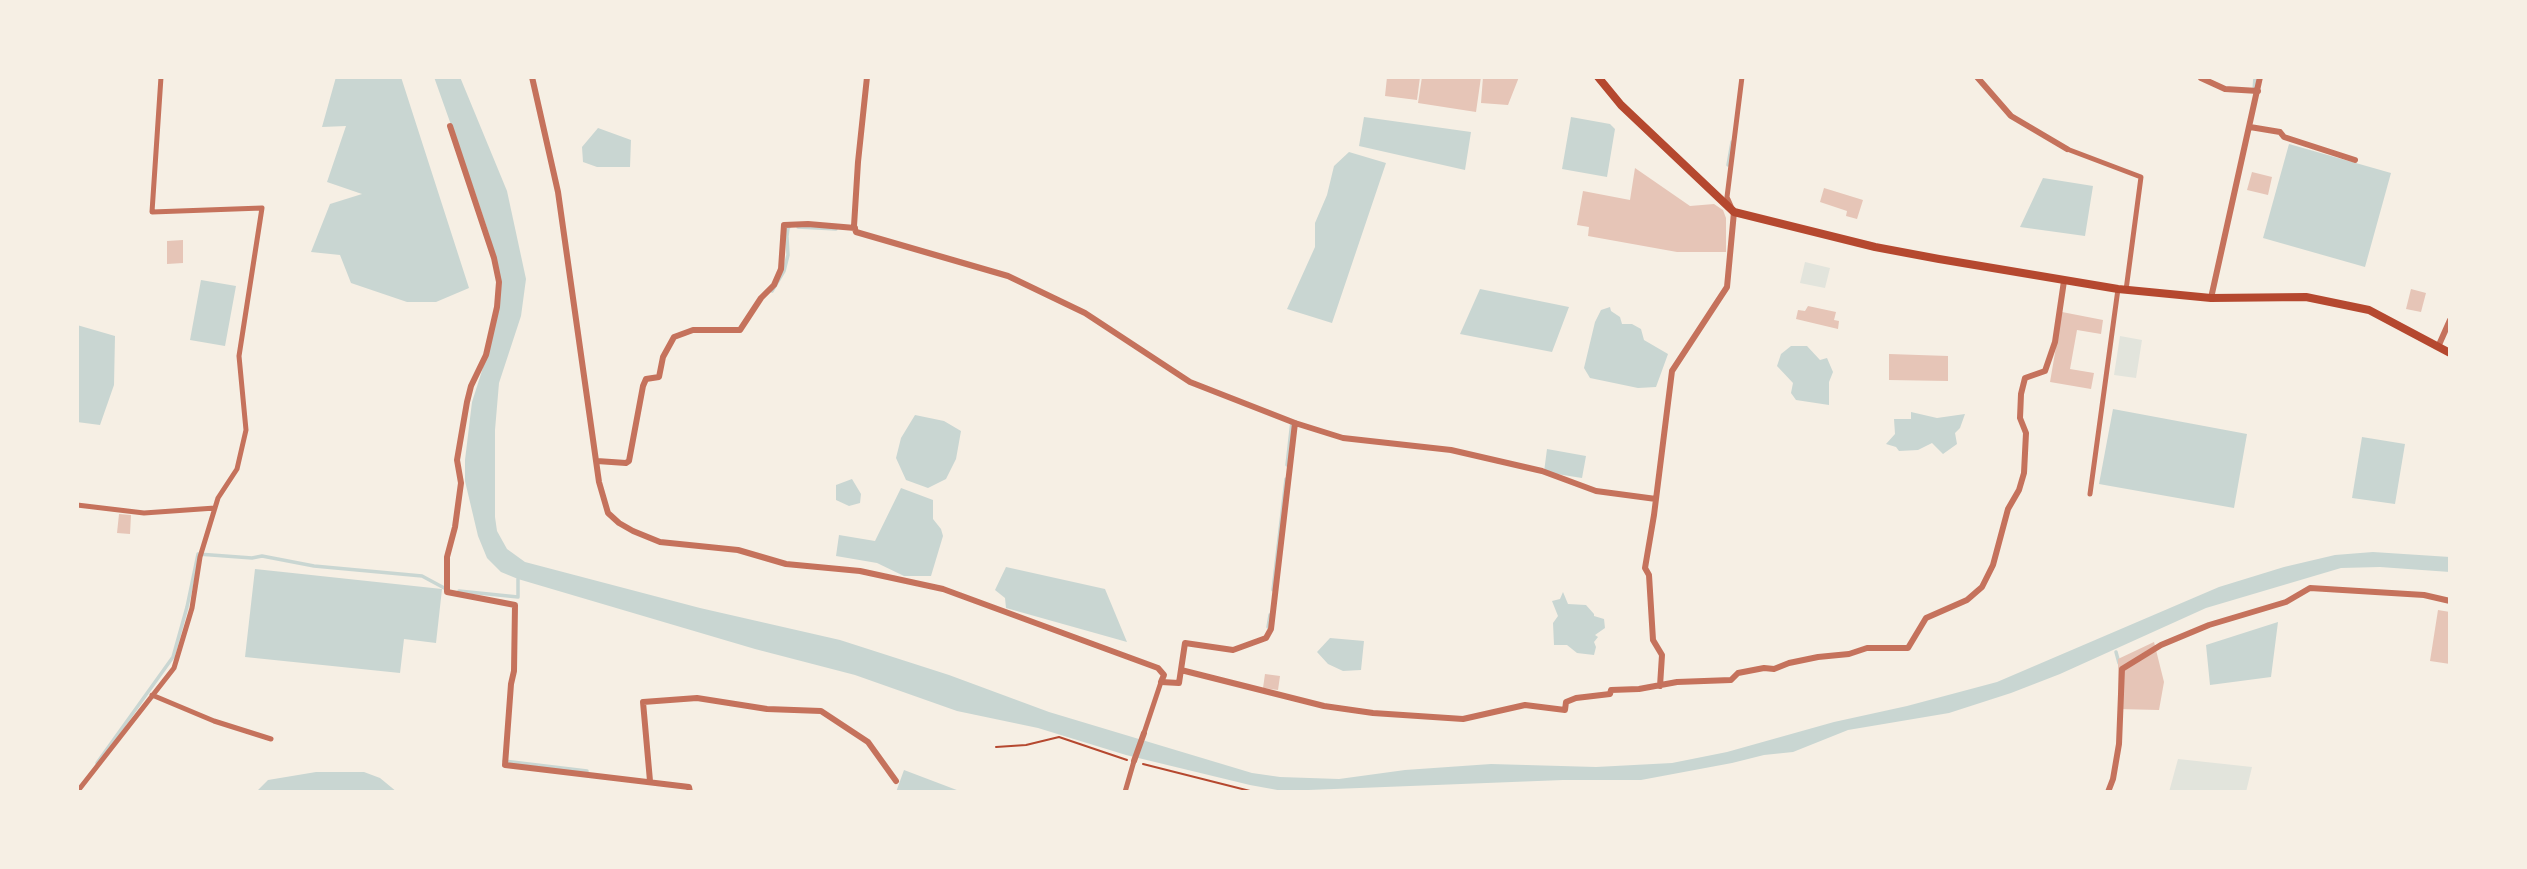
<!DOCTYPE html>
<html>
<head>
<meta charset="utf-8">
<style>
  body { margin:0 }
  #map { position:relative; width:2527px; height:869px; overflow:hidden; background:#f6efe4; font-family:Raleway,sans-serif }
  canvas { display:block }
  .frame { position:absolute; inset:0; border:79px solid #f6efe4; pointer-events:none }
</style>
</head>
<body>
<div id="map">
<canvas width="2527" height="869"></canvas>
<div class="frame"></div>
</div>
<script>
const g = document.querySelector('canvas').getContext('2d');
g.lineJoin = 'round';
function fill(path, color) { g.fillStyle = color; g.fill(path, 'evenodd'); }
const poly = rows => new Path2D(rows.map(r => 'M' + r).join(''));
function stroke(path, color, width, dash) { g.strokeStyle = color; g.lineWidth = width; g.lineCap = dash ? 'butt' : 'round'; g.setLineDash(dash || []); g.stroke(path); }
fill(poly([
  [1805,262,1830,268,1825,288,1800,283],
  [2120,336,2142,340,2136,378,2114,375],
  [2178,759,2252,767,2246,792,2169,792]
]), '#e2e4dc');
fill(poly([
  [336,77,401,77,469,288,436,302,407,302,351,283,340,255,311,252,330,204,362,194,327,182,346,126,322,127],
  [434,77,460,77,507,191,526,279,521,316,499,383,495,430,495,517,497,531,507,549,525,562,700,608,840,640,949,675,1049,712,1252,773,1280,777,1339,779,1405,770,1491,764,1596,767,1672,763,1727,752,1834,722,1907,706,1997,682,2219,587,2284,567,2335,555,2373,552,2450,557,2450,572,2380,567,2341,568,2206,608,2060,674,2011,693,1949,713,1848,730,1793,752,1764,755,1732,763,1641,780,1563,780,1283,791,1250,785,1126,755,1038,728,957,711,855,675,755,649,518,579,501,572,487,558,478,536,465,481,465,460,472,402,487,355,500,282,490,237,477,198],
  [1364,117,1471,132,1465,170,1359,146],
  [1571,117,1610,124,1615,129,1607,177,1562,169],
  [598,128,631,140,630,167,597,167,583,162,582,147],
  [2289,144,2391,173,2365,267,2263,238],
  [1349,152,1386,163,1332,323,1287,309,1315,247,1315,223,1327,195,1334,166],
  [2043,178,2093,186,2085,236,2020,227],
  [201,280,236,286,225,346,190,340],
  [1480,289,1569,307,1552,352,1460,334],
  [1610,307,1611,311,1620,317,1622,324,1632,324,1641,329,1644,340,1668,354,1656,387,1638,388,1590,378,1584,368,1595,322,1601,310],
  [77,325,115,336,114,385,100,425,77,422],
  [1791,346,1807,346,1820,360,1827,358,1833,372,1829,382,1829,405,1796,400,1791,393,1793,383,1777,366,1781,354],
  [2113,409,2247,434,2234,508,2099,484],
  [1911,412,1937,418,1965,414,1960,428,1955,433,1957,444,1943,454,1932,443,1918,450,1899,451,1896,447,1886,444,1895,434,1894,419,1911,419],
  [915,415,944,421,961,431,956,459,946,479,928,488,906,480,896,458,901,438],
  [2362,437,2405,444,2395,504,2352,498],
  [1547,449,1586,456,1582,478,1544,472],
  [852,479,861,494,860,503,849,506,836,500,836,485],
  [901,488,933,500,933,519,941,529,943,536,931,576,904,576,877,563,836,556,839,535,875,541],
  [1006,567,1105,589,1127,642,1006,608,1005,598,995,590],
  [255,569,442,589,436,643,404,639,400,673,245,657],
  [1563,592,1568,604,1586,605,1594,614,1594,616,1604,619,1605,628,1595,635,1598,637,1594,642,1596,647,1594,655,1577,653,1567,645,1554,645,1553,623,1558,616,1552,601,1560,599],
  [2278,622,2271,677,2210,685,2206,645],
  [1330,638,1364,641,1361,670,1343,671,1328,664,1317,652],
  [904,770,962,792,896,792],
  [316,772,364,772,380,778,397,792,256,792,268,780]
]), '#c9d6d2');
stroke(poly([
  [2254,91,2255,77],
  [1728,165,1732,142],
  [798,227,836,229],
  [782,236,787,236,788,228,790,226],
  [772,291,784,271,788,255,787,237],
  [1287,465,1292,421],
  [1273,590,1286,479],
  [459,591,518,597,518,579],
  [1268,627,1270,615],
  [2116,652,2119,663],
  [504,761,587,771,587,774],
  [97,763,173,657,187,607,198,554,252,558,262,556,314,566,422,576,448,590]
]), '#c9d6d2', 3.5);
fill(poly([
  [1387,77,1420,77,1417,100,1385,96],
  [1422,77,1481,77,1476,112,1418,103],
  [1483,77,1519,77,1508,105,1481,103],
  [1635,168,1690,206,1714,204,1723,210,1726,218,1726,252,1677,252,1588,236,1589,227,1577,225,1583,191,1630,200],
  [2252,172,2272,177,2268,195,2247,190],
  [1824,188,1863,200,1857,219,1846,216,1847,211,1820,202],
  [183,240,183,263,167,264,167,241],
  [2411,289,2426,293,2421,312,2406,309],
  [1808,306,1836,312,1834,320,1839,321,1838,329,1796,319,1798,310,1805,311],
  [2062,312,2103,320,2101,334,2077,330,2070,369,2094,373,2091,389,2050,382],
  [1889,354,1948,356,1948,381,1889,380],
  [119,514,131,515,130,534,117,533],
  [2438,610,2450,612,2450,664,2430,661],
  [2154,642,2164,682,2159,710,2118,709,2118,659],
  [1265,674,1280,676,1278,690,1263,688]
]), '#e6c5b7');
stroke(poly([
  [996,747,1026,745,1059,737,1127,760],
  [1143,764,1254,792]
]), '#b5482f', 2);
stroke(poly([
  [2067,149,2141,177,2126,290],
  [1731,206,1727,197,1742,77],
  [2090,494,2118,289],
  [77,505,144,513,215,508],
  [152,695,214,721,271,739],
  [1144,733,1161,682],
  [77,792,174,668,192,608,200,557,218,498,237,469,246,430,239,356,262,208,152,212,161,77],
  [1125,792,1134,761]
]), '#c5725c', 5);
stroke(poly([
  [532,77,558,192,599,482,608,513,619,523,633,531,660,542,738,550,786,564,860,571,943,589,1158,668,1164,675,1161,682,1179,683,1185,643,1233,650,1266,638,1271,629,1295,423],
  [867,77,858,162,854,226,856,232,1008,276,1085,313,1190,382,1295,423,1343,438,1451,450,1542,471,1596,491,1656,499],
  [1977,77,2011,116,2067,149],
  [2201,78,2225,89,2258,91],
  [450,126,494,258,499,282,497,307,486,355,471,386,467,402,457,460,461,483,455,527,447,557,447,592,515,605,514,671,511,684,505,765,689,787,690,792],
  [2250,127,2280,132,2284,137,2355,160],
  [2211,298,2260,77],
  [2438,347,2450,320],
  [597,461,626,463,629,461,643,386,646,379,659,377,663,357,674,337,693,330,740,330,761,298,774,285,781,269,784,225,808,224,855,228],
  [1181,670,1324,706,1373,713,1463,719,1525,705,1565,710,1566,702,1576,698,1610,694,1611,690,1639,689,1677,682,1731,680,1738,673,1764,668,1774,669,1789,663,1818,657,1849,654,1867,648,1908,648,1926,618,1967,600,1982,587,1993,565,2008,509,2019,490,2024,473,2026,433,2020,418,2021,394,2025,378,2045,371,2055,342,2064,281],
  [1660,686,1662,655,1653,640,1649,575,1645,568,1654,515,1672,371,1727,287,1734,212],
  [1134,761,1144,733],
  [650,781,643,702,697,698,767,709,821,711,868,742,896,781],
  [2108,792,2113,779,2119,744,2122,669,2161,645,2209,625,2286,602,2310,588,2424,595,2450,601]
]), '#c5725c', 6);
stroke(poly([
  [1598,77,1621,105,1734,212,1875,247,1939,259,2118,289,2211,298,2306,297,2369,310,2450,353]
]), '#b5482f', 8);
</script>
</body>
</html>
